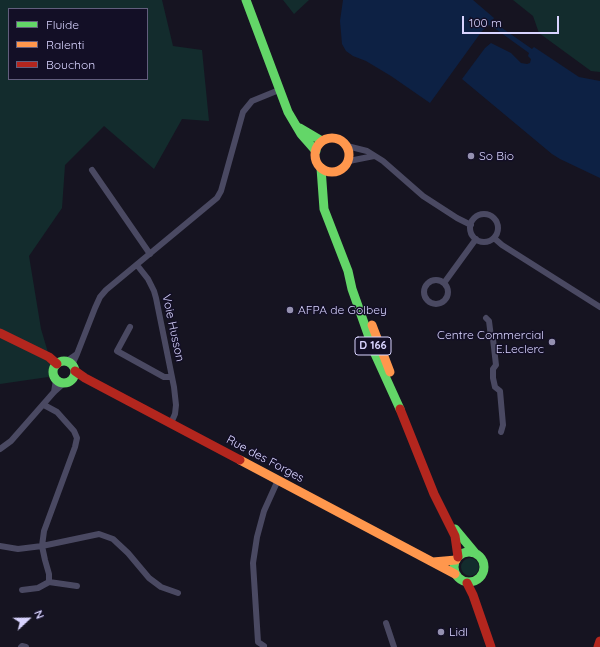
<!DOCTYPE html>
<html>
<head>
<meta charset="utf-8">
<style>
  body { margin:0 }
  #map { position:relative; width:600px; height:647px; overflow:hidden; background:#161421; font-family:Quicksand,sans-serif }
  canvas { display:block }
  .legend { position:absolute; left:8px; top:8px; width:140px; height:72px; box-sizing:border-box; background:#130f26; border:1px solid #625e7d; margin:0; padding:5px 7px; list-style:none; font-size:12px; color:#d9d4ff }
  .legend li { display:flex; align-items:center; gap:8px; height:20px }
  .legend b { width:20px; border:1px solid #625e7d }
  .north { position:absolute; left:8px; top:599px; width:40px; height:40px; -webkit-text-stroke:3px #130f26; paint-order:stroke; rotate:68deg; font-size:11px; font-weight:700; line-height:16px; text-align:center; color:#d9d4ff }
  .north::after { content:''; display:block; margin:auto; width:14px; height:18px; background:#d9d4ff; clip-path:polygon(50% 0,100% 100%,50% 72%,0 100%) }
  .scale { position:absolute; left:462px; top:16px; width:97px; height:18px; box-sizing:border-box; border:2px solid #d9d4ff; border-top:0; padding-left:5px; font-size:12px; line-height:14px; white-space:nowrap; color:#d9d4ff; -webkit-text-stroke:3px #130f26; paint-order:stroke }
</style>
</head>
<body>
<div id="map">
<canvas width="600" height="647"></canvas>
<ul class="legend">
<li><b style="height:5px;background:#63d668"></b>Fluide</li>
<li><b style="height:5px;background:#ff974d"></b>Ralenti</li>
<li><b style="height:5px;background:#b3261e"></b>Bouchon</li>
</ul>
<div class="north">N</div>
<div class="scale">100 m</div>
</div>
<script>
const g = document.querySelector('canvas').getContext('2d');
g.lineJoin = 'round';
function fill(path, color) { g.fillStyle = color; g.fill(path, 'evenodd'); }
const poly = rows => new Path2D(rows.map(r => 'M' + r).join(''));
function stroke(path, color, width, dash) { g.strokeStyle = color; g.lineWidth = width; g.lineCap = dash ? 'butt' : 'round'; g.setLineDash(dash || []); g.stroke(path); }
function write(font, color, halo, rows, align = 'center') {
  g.font = font + ' Quicksand,sans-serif'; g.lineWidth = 3; g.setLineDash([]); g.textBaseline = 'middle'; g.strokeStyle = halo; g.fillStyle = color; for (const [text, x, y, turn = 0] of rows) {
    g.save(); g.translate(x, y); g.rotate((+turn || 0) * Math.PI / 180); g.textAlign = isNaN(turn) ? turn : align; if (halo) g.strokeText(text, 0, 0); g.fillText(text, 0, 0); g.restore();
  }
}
fill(poly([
  [0,0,162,0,173,46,202,50,209,121,182,119,154,169,104,126,65,165,62,208,29,256,41,329,55,376,0,384],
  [9,9,147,9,147,79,9,79],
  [283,0,309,0,294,14],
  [513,0,600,0,600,72,591,71,539,33,533,16],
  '461 567a9 9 0 1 1 18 0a9 9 0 1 1-18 0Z'
]), '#132c2d');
fill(poly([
  [343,0,473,0,494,18,492,21,532,49,534,47,579,77,600,81,600,178,560,159,552,154,462,79,485,48,491,43,511,53,521,63,527,64,530,63,531,59,528,56,529,53,493,27,489,25,482,31,430,103,391,76,366,61,353,56,346,51,342,44,340,21]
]), '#0d2144');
stroke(poly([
  [347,146,367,151,383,161,423,196,457,218,471,225],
  [349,161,374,156],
  [92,170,150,254],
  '470 228a14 14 0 1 1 28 0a14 14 0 1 1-28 0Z',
  [494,238,502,245,600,307],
  [137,265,148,279,154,291,156,298,174,387,176,405,175,414,171,423],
  '424 292a12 12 0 1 1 24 0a12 12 0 1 1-24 0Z',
  [444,283,476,239],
  [486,318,489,321,491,337,493,339,496,365,493,369,493,378,495,387,500,391,503,425,501,432],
  [130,327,117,351,164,377,172,377],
  [77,354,95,308,100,297,106,290,217,198,221,191,243,112,252,101,279,90],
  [67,361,77,354,72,365],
  [54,392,56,380],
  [0,449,11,441,54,392,64,383],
  [0,546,18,549,42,546,99,534,113,539,128,553,149,578,161,587,178,593],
  [49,582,77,586],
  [22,590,38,588,49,582,49,574,45,560,42,546,44,531,75,447,77,438,74,431,57,412,44,405],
  [386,623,394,647],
  [264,646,258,642,253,563,257,537,264,511,278,480],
  [21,647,22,646,26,647]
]), '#4a4962', 6);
stroke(poly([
  [246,0,288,112,301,134,316,151],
  [300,128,322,141],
  [321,168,324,209,348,271,352,289,375,354,400,409],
  '53 372a11 11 0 1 1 22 0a11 11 0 1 1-22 0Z',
  [455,529,475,553],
  '454 567a15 15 0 1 1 30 0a15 15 0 1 1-30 0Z'
]), '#63d668', 9);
stroke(poly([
  '315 155a17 17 0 1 1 34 0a17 17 0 1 1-34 0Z',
  [372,325,390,372],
  [240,460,455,574],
  [433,562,456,560]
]), '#ff974d', 9);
stroke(poly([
  [0,333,49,357,57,364],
  [75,371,85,378,240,460],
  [400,409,434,494,455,536,458,557],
  [467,583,473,595,491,647],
  [598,647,600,641]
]), '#b3261e', 9);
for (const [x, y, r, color] of [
  [471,156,4,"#9591b1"],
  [290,310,4,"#9591b1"],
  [552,342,4,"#9591b1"],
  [441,632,4,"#9591b1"]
]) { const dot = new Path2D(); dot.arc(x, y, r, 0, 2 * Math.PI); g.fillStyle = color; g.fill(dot); stroke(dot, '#130f26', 1.5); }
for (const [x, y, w] of [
  [373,346,36]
]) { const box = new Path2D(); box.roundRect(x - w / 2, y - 9, w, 18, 3); g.fillStyle = '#130f26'; g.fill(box); stroke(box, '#d9d4ff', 1); }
write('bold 11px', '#d9d4ff', null, [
  ["D 166",373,346]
]);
write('12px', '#d9d4ff', '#130f26', [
  ["So Bio",479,156],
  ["AFPA de Golbey",298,310],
  ["Centre Commercial",544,335,"right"],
  ["E.Leclerc",544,349,"right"],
  ["Lidl",449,632]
], 'left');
write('12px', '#d9d4ff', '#130f26', [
  ["Voie Husson",173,328,78],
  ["Rue des Forges",265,459,28]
]);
</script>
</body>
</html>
